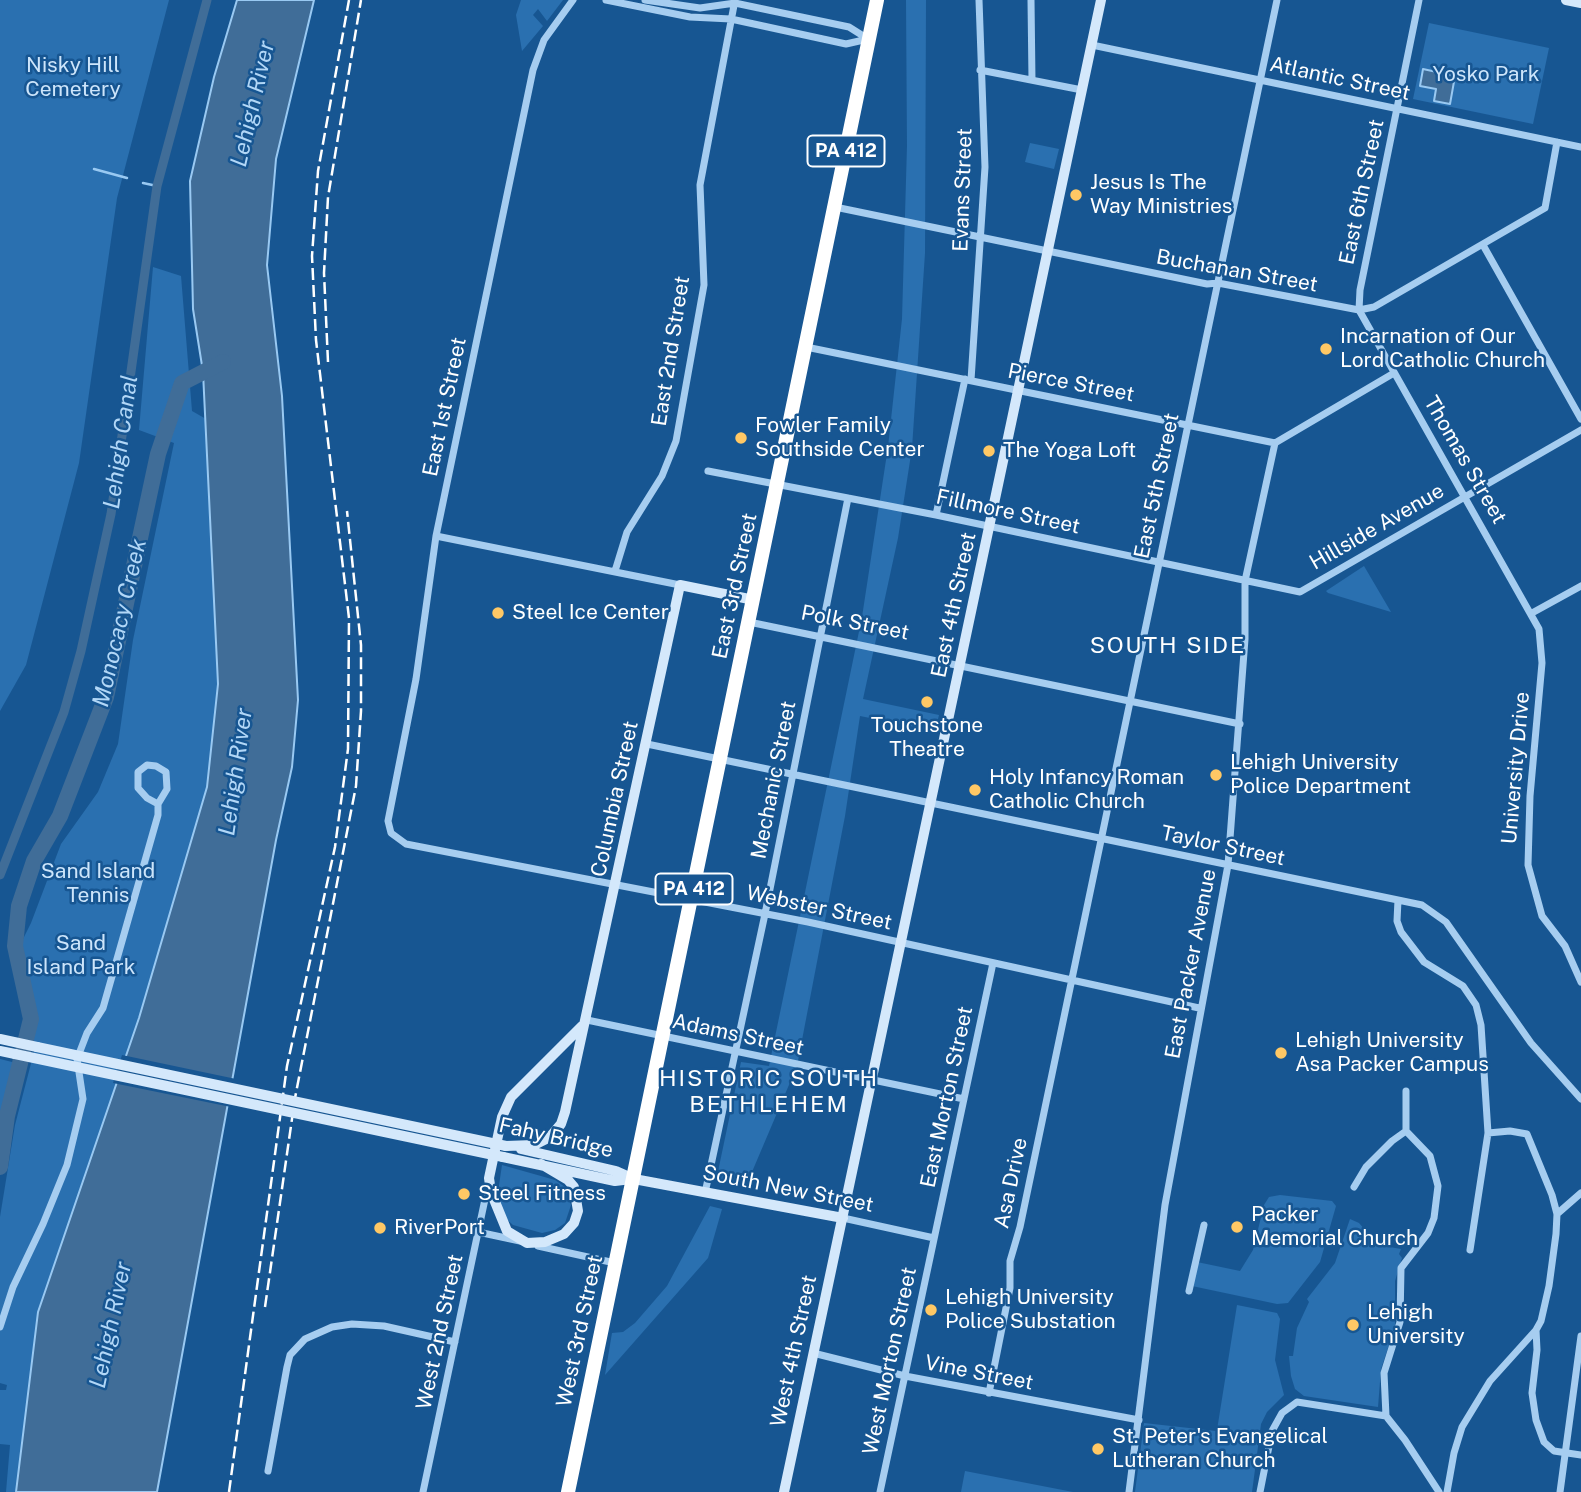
<!DOCTYPE html>
<html>
<head>
<meta charset="utf-8">
<style>
  body { margin:0 }
  canvas { display:block; background:#175692 }
</style>
</head>
<body>
<canvas width="1581" height="1492"></canvas>
<script>
const g = document.querySelector('canvas').getContext('2d');
g.lineJoin = 'round';
function fill(path, color) { g.fillStyle = color; g.fill(path, 'evenodd'); }
const poly = rows => new Path2D(rows.map(r => 'M' + r).join(''));
function stroke(path, color, width, dash) { g.strokeStyle = color; g.lineWidth = width; g.lineCap = dash ? 'butt' : 'round'; g.setLineDash(dash || []); g.stroke(path); }
function write(font, color, halo, rows, align = 'center') {
  g.font = font + ' "Public Sans",sans-serif'; g.lineWidth = 5; g.setLineDash([]); g.textBaseline = 'middle'; g.strokeStyle = halo; g.fillStyle = color; for (const [text, x, y, turn = 0] of rows) {
    g.save(); g.translate(x, y); g.rotate((+turn || 0) * Math.PI / 180); g.textAlign = isNaN(turn) ? turn : align; if (halo) g.strokeText(text, 0, 0); g.fillText(text, 0, 0); g.restore();
  }
}
fill(poly([
  [0,0,169,0,117,198,79,463,26,665,0,711],
  [521,0,563,0,547,21,538,9,533,15,543,26,522,51,516,15],
  [906,0,926,0,925,253,912,448,898,538,863,699,939,715,935,731,860,716,845,816,797,1066,746,1186,716,1181,741,1062,769,1066,862,617,888,447,902,319,907,146],
  [1429,23,1549,48,1533,124,1413,99],
  [1030,143,1059,149,1054,169,1025,162],
  [153,267,181,276,192,411,206,419,218,684,207,787,139,1018,38,1312,16,1492,6,1492,10,1445,0,1444,0,1390,6,1390,7,1385,0,1383,0,1217,15,1125,34,1052,33,1014,19,947,31,923,61,844,98,792,118,744,133,640,174,443,139,430],
  [1364,566,1391,612,1328,593,1326,591],
  [0,1059,16,1063,10,1097,1,1119,0,1145],
  [502,1165,555,1180,565,1187,571,1205,565,1223,555,1230,542,1233,513,1225,504,1217,497,1199],
  [1280,1195,1332,1201,1336,1206,1320,1262,1288,1303,1277,1304,1192,1286,1197,1262,1240,1271,1253,1250,1264,1205,1269,1197],
  [710,1206,722,1209,708,1258,605,1375,612,1333,623,1332,635,1323,667,1286],
  [1350,1219,1359,1223,1378,1245,1401,1249,1399,1254,1402,1258,1395,1281,1395,1327,1381,1369,1378,1407,1304,1396,1295,1389,1291,1376,1289,1356,1293,1356,1297,1328,1309,1302,1307,1299,1335,1263],
  [1237,1305,1277,1313,1280,1319,1275,1360,1284,1395,1267,1412,1261,1424,1252,1492,1135,1492,1144,1423,1252,1435,1217,1430],
  [965,1471,1073,1492,961,1492]
]), '#2a70b0');
const water = poly([
  [237,0,314,0,276,159,267,265,282,396,298,700,292,767,276,840,157,1492,16,1492,38,1312,139,1018,207,787,218,684,203,372,193,309,190,181,214,77,237,0],
  [1423,69,1455,76,1450,104,1434,101,1436,89,1420,86,1423,69]
]);
fill(water, '#406d98');
stroke(water, '#99c9f2', 2);
fill(poly([
  [122,1055,236,1079,231,1107,113,1083]
]), '#175692');
stroke(poly([
  [94,169,127,178],
  [143,183,157,186]
]), '#99c9f2', 2.5);
stroke(poly([
  [0,875,64,712,81,651,111,514,157,186,207,0]
]), '#406d98', 9);
stroke(poly([
  [0,1167,7,1116,31,1019,15,946,19,906,34,861,60,816,106,697,158,454,182,383,223,362]
]), '#406d98', 16);
stroke(poly([
  [573,0,544,40,533,70,436,536,416,679,388,821,391,833,406,844,808,922,1199,1008],
  [606,0,690,17,731,19,846,44,868,39],
  [645,0,700,8,735,3,849,27,868,39],
  [1031,0,1032,80],
  [1419,0,1360,290,1359,310,1539,629,1542,663,1530,796,1528,865,1542,916,1565,946,1581,982],
  [1092,45,1581,147],
  [980,70,1082,90],
  [835,207,1207,284,1218,283,1359,310,1374,307,1545,208,1557,142],
  [1483,245,1581,419],
  [806,347,1275,443,1394,373],
  [971,380,985,167,979,0],
  [708,471,936,515,1300,592,1581,430],
  [936,515,965,379],
  [436,536,680,585],
  [615,571,627,532,662,476,676,441,704,285,700,185,735,0],
  [1532,613,1581,586],
  [749,622,1240,724],
  [647,744,1422,905,1446,922,1531,1043,1581,1099],
  [1398,900,1397,921,1401,932,1424,962,1463,986,1476,1005,1481,1025,1488,1133,1470,1250],
  [587,1020,964,1099],
  [1488,1133,1510,1131,1527,1134,1552,1195,1557,1214,1556,1234,1549,1286,1541,1321,1536,1330,1537,1350,1532,1393,1536,1420,1544,1442,1554,1451,1581,1455],
  [1354,1187,1366,1167,1392,1141,1406,1131],
  [705,1193,765,914,848,498],
  [1557,1214,1581,1193],
  [843,1218,934,1238],
  [478,1232,520,1241],
  [538,1246,615,1263],
  [1189,1291,1204,1225],
  [0,1327,13,1287,43,1224,67,1165,83,1099,77,1059,87,1033,103,1008,158,815,158,804,167,789,166,772,156,766,147,765,138,772,138,788,147,798,158,804],
  [813,1353,905,1376,1139,1420],
  [989,1393,1010,1288,1010,1261,1020,1227,1277,0],
  [1386,1416,1384,1373,1400,1322,1401,1268,1428,1233,1434,1218,1438,1186,1430,1156,1406,1131,1406,1091],
  [268,1471,287,1367,290,1355,305,1339,332,1327,352,1324,384,1326,455,1342],
  [423,1492,488,1185],
  [880,1492,993,963],
  [1129,1492,1165,1205,1228,865,1245,639,1245,581,1275,443],
  [1260,1492,1272,1431,1282,1413,1297,1402,1386,1416,1405,1440,1439,1492],
  [1447,1492,1454,1453,1462,1427,1490,1381,1536,1330],
  [1560,1492,1581,1336]
]), '#a6cdf0', 7);
stroke(poly([
  [1566,0,1581,3],
  [0,1039,37,1047],
  [0,1051,15,1054],
  [506,1146,534,1145,550,1137,561,1124,565,1112,680,585,754,600],
  [521,1149,616,1171,634,1179,843,1218],
  [503,1157,615,1181,631,1179],
  [541,1164,568,1180,574,1187,578,1211,574,1223,564,1234,545,1242,527,1243,507,1231,491,1192,489,1178,502,1117,511,1097,582,1026],
  [784,1492,1101,0]
]), '#d4e8fb', 10);
stroke(poly([
  [568,1492,877,0]
]), '#fff', 14);
stroke(poly([
  [328,362,324,273,328,197,361,0],
  [265,1307,295,1098,356,786,361,711,361,645,347,511],
  [229,1492,287,1066,335,847,348,749,349,618,316,340,312,256,318,171,349,0]
]), '#fff', 2.5, [12, 5]);
stroke(poly([
  [37,1047,506,1146],
  [15,1054,503,1157]
]), '#d4e8fb', 10);
for (const [x, y, r, color] of [
  [1076,195,7,"#ffc865"],
  [1326,349,7,"#ffc865"],
  [741,438,7,"#ffc865"],
  [989,451,7,"#ffc865"],
  [498,613,7,"#ffc865"],
  [927,702,7,"#ffc865"],
  [1216,775,7,"#ffc865"],
  [975,790,7,"#ffc865"],
  [1281,1053,7,"#ffc865"],
  [464,1194,7,"#ffc865"],
  [1237,1227,7,"#ffc865"],
  [380,1228,7,"#ffc865"],
  [931,1310,7,"#ffc865"],
  [1353,1325,7,"#ffc865"],
  [1098,1449,7,"#ffc865"]
]) { const dot = new Path2D(); dot.arc(x, y, r, 0, 2 * Math.PI); g.fillStyle = color; g.fill(dot); stroke(dot, '#175692', 2.5); }
for (const [x, y, w] of [
  [846,151,77],
  [694,889,77]
]) { const box = new Path2D(); box.roundRect(x - w / 2, y - 15.5, w, 31, 5); g.fillStyle = '#175692'; g.fill(box); stroke(box, '#fff', 2); }
write('bold 19px', '#fff', null, [
  ["PA 412",846,151],
  ["PA 412",694,889]
]);
write('21px', '#cde5fb', '#175692', [
  ["Nisky Hill",73,66],
  ["Cemetery",73,90],
  ["Yosko Park",1486,75],
  ["Sand Island",98,872],
  ["Tennis",98,896],
  ["Sand",81,944],
  ["Island Park",81,968]
]);
write('21px', '#fff', '#175692', [
  ["Atlantic Street",1340,79,12],
  ["Evans Street",963,190,-88],
  ["East 6th Street",1362,192,-78],
  ["Buchanan Street",1237,271,10],
  ["East 2nd Street",671,351,-81],
  ["Pierce Street",1071,383,11],
  ["East 1st Street",445,407,-78],
  ["Thomas Street",1465,460,60],
  ["East 5th Street",1157,486,-78],
  ["Fillmore Street",1008,512,12],
  ["Hillside Avenue",1377,527,-30],
  ["East 3rd Street",735,586,-78],
  ["East 4th Street",954,605,-78],
  ["Polk Street",855,623,11],
  ["University Drive",1516,768,-85],
  ["Mechanic Street",774,780,-79],
  ["Columbia Street",615,799,-78],
  ["Taylor Street",1223,846,12],
  ["Webster Street",819,908,12],
  ["East Packer Avenue",1191,964,-79],
  ["Adams Street",738,1035,12],
  ["East Morton Street",947,1097,-78],
  ["Fahy Bridge",556,1138,13],
  ["Asa Drive",1011,1183,-78],
  ["South New Street",788,1189,11],
  ["West 3rd Street",580,1331,-78],
  ["West 2nd Street",440,1332,-78],
  ["West 4th Street",794,1351,-78],
  ["West Morton Street",890,1361,-78],
  ["Vine Street",979,1373,11]
]);
write('21px', '#fff', '#175692', [
  ["Jesus Is The",1090,183],
  ["Way Ministries",1090,207],
  ["Incarnation of Our",1340,337],
  ["Lord Catholic Church",1340,361],
  ["Fowler Family",755,426],
  ["Southside Center",755,450],
  ["The Yoga Loft",1003,451],
  ["Steel Ice Center",512,613],
  ["Touchstone",927,726,"center"],
  ["Theatre",927,750,"center"],
  ["Lehigh University",1230,763],
  ["Police Department",1230,787],
  ["Holy Infancy Roman",989,778],
  ["Catholic Church",989,802],
  ["Lehigh University",1295,1041],
  ["Asa Packer Campus",1295,1065],
  ["Steel Fitness",478,1194],
  ["Packer",1251,1215],
  ["Memorial Church",1251,1239],
  ["RiverPort",394,1228],
  ["Lehigh University",945,1298],
  ["Police Substation",945,1322],
  ["Lehigh",1367,1313],
  ["University",1367,1337],
  ["St. Peter's Evangelical",1112,1437],
  ["Lutheran Church",1112,1461]
], 'left');
write('italic 23px', '#b2d7f7', '#175692', [
  ["Lehigh River",253,104,-77],
  ["Lehigh Canal",121,442,-82],
  ["Monocacy Creek",120,623,-77],
  ["Lehigh River",236,772,-82],
  ["Lehigh River",111,1325,-78]
]);
g.letterSpacing = '2px';
write('23px', '#fff', '#175692', [
  ["SOUTH SIDE",1168,646],
  ["HISTORIC SOUTH",769,1079],
  ["BETHLEHEM",769,1105]
]);
g.letterSpacing = '0px';
</script>
</body>
</html>
